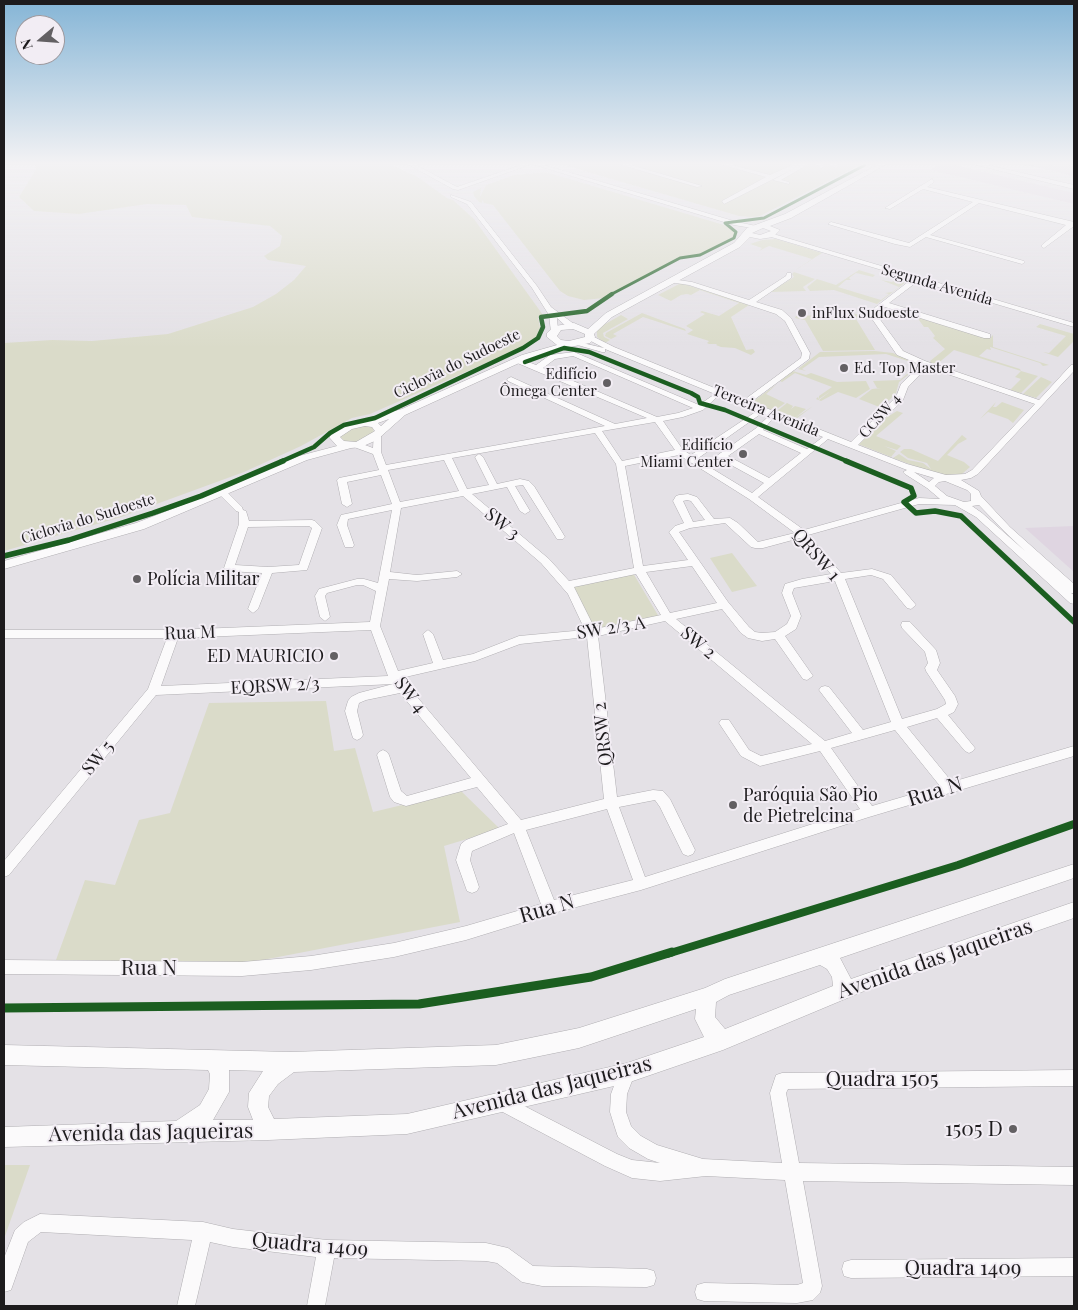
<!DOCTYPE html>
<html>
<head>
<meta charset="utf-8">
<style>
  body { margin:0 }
  #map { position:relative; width:1078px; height:1310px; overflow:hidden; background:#e4e1e6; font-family:"Playfair Display",serif }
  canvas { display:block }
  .frame { position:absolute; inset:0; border:5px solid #1d1b1d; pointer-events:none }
  .north { position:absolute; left:15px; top:15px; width:50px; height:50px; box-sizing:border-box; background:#f2edf4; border:1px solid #9d999e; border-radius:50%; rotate:252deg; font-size:14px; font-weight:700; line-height:20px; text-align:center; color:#1d1b1d }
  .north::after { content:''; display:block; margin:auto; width:18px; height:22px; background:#636063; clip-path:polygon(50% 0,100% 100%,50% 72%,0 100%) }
</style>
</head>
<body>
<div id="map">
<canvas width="1078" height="1310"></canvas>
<div class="frame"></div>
<div class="north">N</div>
</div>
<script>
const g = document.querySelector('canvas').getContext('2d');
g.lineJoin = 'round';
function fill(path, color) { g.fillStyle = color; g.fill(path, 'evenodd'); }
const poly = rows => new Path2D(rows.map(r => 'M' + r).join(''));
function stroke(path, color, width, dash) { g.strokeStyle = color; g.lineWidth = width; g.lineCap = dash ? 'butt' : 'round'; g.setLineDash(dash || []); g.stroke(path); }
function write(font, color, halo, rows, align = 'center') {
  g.font = font + ' "Playfair Display",serif'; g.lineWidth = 4; g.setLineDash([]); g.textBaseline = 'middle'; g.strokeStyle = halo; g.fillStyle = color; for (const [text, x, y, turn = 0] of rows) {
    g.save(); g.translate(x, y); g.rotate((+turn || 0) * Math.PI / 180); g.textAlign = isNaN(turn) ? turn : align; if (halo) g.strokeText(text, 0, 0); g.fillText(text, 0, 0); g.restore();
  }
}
fill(poly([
  [938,165,955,165,1074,193,1074,204,930,170],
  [1025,165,1074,166,1074,176],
  [1074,526,1074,572,1025,528]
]), '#dfd5e1');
fill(poly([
  [35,165,392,165,416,176,447,198,453,200,474,219,543,315,538,317,540,328,536,337,527,345,370,414,352,418,301,446,244,472,121,517,4,551,4,343,52,340,92,341,168,334,253,307,276,294,294,280,306,266,268,260,264,256,280,246,282,236,270,226,192,217,186,205,147,204,79,214,34,211,19,197,36,169],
  [570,165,860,165,760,216,751,217,739,216,567,166],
  [546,172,724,225,735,230,736,235,700,255,680,258,604,298,584,300,568,296,560,291,493,205,484,203,482,200,482,203,479,202,474,196,473,192,481,188,480,197,486,185,514,175],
  [776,239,786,242,822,253,791,273,812,259,769,246,759,251,762,248,750,244,762,240],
  [859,270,875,275,873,277,856,273,849,278,851,280,846,280,838,287,881,300,889,294,885,293,892,292,899,287,881,280,892,282,899,277,890,274,897,274,912,279,907,278,910,279,877,304,834,290,810,291,807,287,817,279,836,285],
  [794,272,815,279,803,287,806,291,770,292,794,277,792,274],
  [681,283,749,305,731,317,746,350,753,349,755,352,751,355,735,348,721,347,716,345,717,344,709,344,707,343,709,341,687,334,693,330,686,326,705,314,700,312,702,311,719,316,739,303,700,290,691,295,687,294,681,295,671,301,658,295],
  [642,313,685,329,686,331,643,317,613,334,617,336,611,339,605,336,606,333],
  [859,314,864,317,853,319,856,319,875,350,823,351,805,320,795,318,796,316,822,315,816,320,824,317,833,320,823,315],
  [621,315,628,319,603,333,604,337,610,340,605,343,602,341,597,337,597,331,600,327],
  [916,316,990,338,993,335,993,347,1049,365,1043,366,1040,363,990,347,991,350,987,349,979,356,1020,369,1021,371,954,350,936,365,932,364,930,361,945,349,933,338,935,336,928,327,924,327],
  [1040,324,1074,334,1074,341,1058,357,1043,352,1049,353,1066,336,1036,327],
  [875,351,893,353,914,363,886,354,819,357,802,369,806,371,798,369,820,352],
  [913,369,914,370,899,382,896,393,882,408,859,399,872,389,881,388,877,388,873,381,900,380],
  [793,371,806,375,811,373,837,382,866,381,870,389,856,398,838,392,821,401,816,399,818,397,819,400,831,391,819,399,819,396,832,387,795,373,782,382,780,381],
  [1021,371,1038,376,1021,393,1010,390,1021,379,1015,377],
  [1041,377,1052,382,1036,398,1023,394],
  [777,384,766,394,785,403,781,406,774,411,752,402],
  [996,402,993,407,996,407,1002,402,1024,410,1013,423,1008,419,988,412,980,419],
  [787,403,793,406,791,409,795,406,806,409,795,418,813,406,796,419,777,411],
  [897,411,903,413,876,436,901,446,897,450,884,446,896,451,891,457,858,444,884,419],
  [365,425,373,428,374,433,357,442,345,443,339,437,352,428],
  [962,435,967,439,958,444,947,455,964,462,970,467,962,474,952,476,936,474,893,458,899,454,908,460,923,463,931,469,927,463,908,458,900,452,904,449,911,449,938,461],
  [732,553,757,586,732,592,710,558],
  [633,573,659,617,594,631,571,586],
  [326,701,334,751,355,748,373,812,461,791,500,829,444,846,460,922,247,963,56,960,85,880,115,885,139,820,170,813,209,703],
  [4,1165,30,1165,4,1239]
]), '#dadbc9');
const minor = poly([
  [409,165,416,165,457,187,521,165,529,165,458,190,453,189,409,165],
  [535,165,544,165,737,222,761,227,758,229,734,225,535,165],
  [622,165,631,165,702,186,697,187,622,165],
  [723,165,732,165,770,175,792,165,807,165,781,180,789,182,789,184,773,180,797,167,724,204,722,201,766,177,723,165],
  [817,165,823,165,824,166,821,168,817,165],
  [831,165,838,165,839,166,836,168,831,165],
  [932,179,934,182,927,187,1074,222,1074,226,1044,248,1042,247,1042,245,1066,225,979,203,930,235,1024,261,1025,262,1022,264,926,237,910,247,895,244,828,224,831,222,909,243,973,202,923,189,890,209,885,208,932,179],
  [451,195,471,202,537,286,551,307,574,324,574,328,568,328,557,318,558,330,551,332,549,315,532,288,467,204,451,197,451,195],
  [770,233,1074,323,1074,327,918,281,889,303,990,334,990,338,984,338,885,307,876,314,903,351,925,361,1039,400,1071,365,1074,365,1074,371,978,474,971,478,961,480,979,491,981,496,1010,527,1074,584,1074,593,1071,593,1074,595,1074,604,1070,603,976,517,955,505,919,504,808,535,841,573,872,569,891,575,916,605,911,609,907,608,883,579,871,575,845,579,902,719,937,709,946,704,945,700,926,671,925,668,928,663,925,652,902,628,901,625,902,622,910,622,936,650,940,663,937,670,955,696,958,704,954,712,948,715,975,748,973,751,969,753,965,751,937,718,907,727,952,782,1074,746,1074,756,869,817,641,890,550,914,466,940,394,957,311,970,242,976,4,974,4,960,242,962,311,956,394,943,466,926,541,904,514,833,472,851,470,860,479,887,477,891,472,893,467,891,456,860,461,844,466,840,508,824,477,787,406,806,394,802,390,797,377,755,379,752,383,750,387,752,389,755,401,791,407,796,471,778,400,693,366,700,359,703,357,711,363,735,361,738,357,740,353,738,345,711,348,701,351,697,359,693,393,684,156,695,9,875,4,877,4,861,148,689,167,638,4,638,4,630,174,630,370,622,376,591,363,585,357,585,327,593,325,596,330,617,325,621,320,617,315,596,319,589,357,579,364,579,378,583,392,510,348,519,347,525,354,545,353,547,345,547,337,525,341,515,392,504,381,475,347,482,352,504,347,507,342,504,337,480,339,478,379,470,373,454,354,447,354,443,357,442,373,448,374,433,375,431,381,431,381,452,386,465,605,426,508,381,507,379,511,377,615,424,647,418,515,362,514,360,518,358,536,365,550,355,574,352,699,405,715,394,605,349,605,352,602,352,574,344,578,342,604,348,587,339,587,335,590,335,614,347,744,400,801,358,802,353,785,321,776,314,689,285,669,282,669,280,671,279,692,282,749,300,786,276,787,273,791,273,791,278,756,302,782,310,791,318,810,353,809,359,751,402,851,442,896,397,901,384,921,365,897,355,868,313,912,279,768,236,768,234,770,233],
  [573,356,693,408,678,413,657,417,543,368,555,359,573,356],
  [927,367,1035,404,972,470,965,474,946,475,907,464,858,445,903,400,908,387,927,367],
  [719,395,757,411,691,455,683,450,663,421,683,417,703,410,719,395],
  [762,413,769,416,755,429,705,464,697,459,762,413],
  [774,417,823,437,807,449,763,430,774,417],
  [655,422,675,450,622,461,602,431,655,422],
  [595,433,616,464,634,568,569,581,549,559,472,494,507,487,520,511,525,514,530,511,515,486,523,485,557,539,563,539,565,537,534,486,529,481,520,479,497,484,483,457,479,454,475,457,489,485,467,489,452,458,595,433],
  [759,434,801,453,769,478,728,456,759,434],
  [828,439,907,470,903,472,905,474,927,488,940,499,919,498,804,530,758,497,828,439],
  [679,455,749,499,795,533,758,542,738,523,730,518,714,519,697,497,688,494,679,495,676,496,673,501,684,523,675,526,669,532,688,560,643,566,625,466,679,455],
  [444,460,459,491,400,502,388,470,444,460],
  [722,460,764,483,752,493,711,468,722,460],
  [914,472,934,478,929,482,914,472],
  [945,481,967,490,971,494,971,501,964,502,947,496,935,486,939,482,945,481],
  [463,496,541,563,568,594,585,630,519,636,473,654,443,660,433,634,428,630,423,634,433,663,398,671,380,626,389,579,417,581,457,577,462,574,457,571,417,575,390,572,401,508,463,496],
  [687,500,691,501,705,520,693,522,683,501,687,500],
  [979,505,1004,531,1025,551,982,513,972,506,979,505],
  [725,523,751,547,755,548,763,548,800,538,831,574,802,579,785,584,782,593,791,616,787,624,775,632,762,633,755,632,749,627,728,602,679,532,690,528,725,523],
  [692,566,717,603,670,613,646,572,692,566],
  [636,574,661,615,595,629,574,587,636,574],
  [835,581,891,722,863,730,829,687,825,686,821,687,819,690,852,733,825,741,676,619,722,609,741,633,748,638,762,641,775,639,803,679,807,680,813,676,785,636,796,629,801,616,792,593,794,588,835,581],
  [665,621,812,744,761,756,749,750,729,720,721,720,719,723,741,756,760,766,820,751,860,809,645,877,619,807,655,800,660,807,683,854,688,856,693,854,695,850,670,799,663,791,653,790,617,797,598,636,665,621],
  [371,630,388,676,161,686,178,638,371,630],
  [587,637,604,799,521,820,401,678,475,661,520,644,587,637],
  [895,730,940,786,872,806,831,748,895,730],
  [607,809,633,880,554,900,526,830,607,809],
  [223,490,226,491,242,507,243,510,246,511,249,521,312,520,315,521,322,528,307,570,272,573,258,609,253,613,248,609,262,573,229,571,224,568,239,524,239,512,236,511,220,495,220,491,223,490],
  [309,526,312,528,299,565,268,567,235,565,248,527,309,526],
  [627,1065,633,1067,635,1073,627,1094,626,1112,631,1126,641,1136,657,1145,703,1159,782,1163,770,1093,776,1075,782,1073,1074,1070,1074,1086,788,1089,786,1093,799,1163,1074,1167,1074,1185,803,1181,822,1286,820,1293,813,1300,797,1303,704,1301,697,1299,695,1292,697,1285,704,1283,797,1285,803,1283,785,1180,706,1176,660,1181,632,1178,605,1166,497,1109,495,1103,497,1097,503,1095,617,1154,632,1160,660,1163,648,1159,629,1148,618,1137,616,1131,610,1112,611,1094,621,1067,627,1065],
  [40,1214,203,1222,233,1229,327,1240,486,1243,508,1248,533,1266,647,1269,654,1271,656,1278,654,1285,647,1287,542,1286,522,1282,497,1263,486,1261,334,1258,325,1306,307,1306,316,1257,233,1247,210,1242,195,1306,177,1306,192,1240,41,1232,28,1242,11,1290,4,1292,4,1258,15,1230,24,1222,40,1214],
  [1074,1258,1074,1276,851,1278,844,1276,842,1269,844,1262,851,1260,1074,1258]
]);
const major = poly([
  [877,165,885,165,791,218,770,226,780,230,773,237,760,239,750,237,740,247,612,317,594,334,595,337,590,343,570,347,528,359,405,415,377,440,361,447,351,448,307,460,144,529,4,569,4,561,136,523,219,491,299,456,337,446,329,437,344,425,402,409,522,355,557,345,547,337,547,333,555,326,574,323,588,329,606,313,734,243,747,228,785,214,877,165],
  [763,228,771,231,760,235,752,233,763,228],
  [573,329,585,334,585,337,569,341,561,340,557,336,561,330,573,329],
  [389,419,381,426,378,423,389,419],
  [365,426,372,427,375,431,356,442,344,441,340,437,352,429,365,426],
  [976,165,988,165,1074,185,1074,189,976,165],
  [1074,864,1074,878,840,958,851,979,1074,902,1074,918,869,989,723,1050,627,1083,407,1134,268,1140,4,1147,4,1127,176,1121,200,1105,209,1089,210,1074,208,1070,4,1065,4,1045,291,1052,496,1045,579,1028,705,988,725,979,1074,864],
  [820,965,827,969,832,977,833,986,725,1029,715,1017,716,1002,729,995,820,965],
  [696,1009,695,1019,704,1037,627,1063,407,1114,274,1119,268,1107,269,1096,278,1084,294,1072,496,1065,579,1048,696,1009],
  [229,1070,263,1071,249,1093,248,1107,253,1120,213,1120,229,1092,229,1070]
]);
stroke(minor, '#b0aeb2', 1);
stroke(major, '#b0aeb2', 1);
fill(minor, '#fbfafb');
fill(major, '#fbfafb');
stroke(poly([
  [610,295,680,258,700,255,734,238,736,232,725,223,764,218,865,165]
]), '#1b5e20', 3);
stroke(poly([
  [525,362,564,348,589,352,691,393,698,397,700,403,725,410,849,462],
  [280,462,314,447,330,433,344,425,375,418,523,348,538,338,543,327,541,317,587,311,612,294]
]), '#1b5e20', 4.5);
stroke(poly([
  [846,461,911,488,914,496,904,502,916,513,935,511,961,516,1074,622],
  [4,556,69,540,153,513,201,496,283,461]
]), '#1b5e20', 5.5);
stroke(poly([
  [667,954,958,865,1074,824]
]), '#1b5e20', 8);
stroke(poly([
  [4,1008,419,1004,591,977,672,952]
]), '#1b5e20', 9);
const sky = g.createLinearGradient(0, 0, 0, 348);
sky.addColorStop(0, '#85b5d6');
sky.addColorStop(0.47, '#f3f2f4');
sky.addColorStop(1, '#f3f2f400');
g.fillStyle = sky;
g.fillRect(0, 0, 1078, 348);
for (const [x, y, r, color] of [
  [802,313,5,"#636063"],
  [844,368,5,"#636063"],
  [607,383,5,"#636063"],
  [743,454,5,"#636063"],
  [137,579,5,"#636063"],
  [334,656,5,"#636063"],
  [733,805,5,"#636063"],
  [1013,1129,5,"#636063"]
]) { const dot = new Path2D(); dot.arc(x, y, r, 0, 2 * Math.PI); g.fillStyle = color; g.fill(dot); stroke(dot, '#f2edf4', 2); }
write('15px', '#1d1b1d', '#f2edf4', [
  ["Segunda Avenida",937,285,16],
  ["Ciclovia do Sudoeste",457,364,-26],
  ["Terceira Avenida",766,411,22],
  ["CCSW 4",880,416,-48],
  ["Ciclovia do Sudoeste",88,519,-17]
]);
write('15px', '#1d1b1d', '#f2edf4', [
  ["inFlux Sudoeste",812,313],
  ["Ed. Top Master",854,368],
  ["Edifício",597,374,"right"],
  ["Ômega Center",597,391,"right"],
  ["Edifício",733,445,"right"],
  ["Miami Center",733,462,"right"]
], 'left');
write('18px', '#1d1b1d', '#f2edf4', [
  ["SW 3",502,524,40],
  ["QRSW 1",816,555,49],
  ["SW 2/3 A",611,628,-9],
  ["Rua M",190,633,-2],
  ["SW 2",698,643,40],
  ["EQRSW 2/3",275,686,-3],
  ["SW 4",410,695,53],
  ["QRSW 2",603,734,-96],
  ["SW 5",98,758,-50]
]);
write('18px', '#1d1b1d', '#f2edf4', [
  ["Polícia Militar",147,579],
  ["ED MAURICIO",324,656,"right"],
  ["Paróquia São Pio",743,795],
  ["de Pietrelcina",743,816]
], 'left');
write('21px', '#1d1b1d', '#f2edf4', [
  ["Rua N",935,792,-17],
  ["Rua N",547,909,-16],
  ["Avenida das Jaqueiras",935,959,-19],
  ["Rua N",149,968],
  ["Quadra 1505",882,1079],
  ["Avenida das Jaqueiras",552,1088,-14],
  ["Avenida das Jaqueiras",151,1133,-1],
  ["Quadra 1409",310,1245,5],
  ["Quadra 1409",963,1268]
]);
write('21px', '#1d1b1d', '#f2edf4', [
  ["1505 D",1003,1129]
], 'right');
</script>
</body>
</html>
